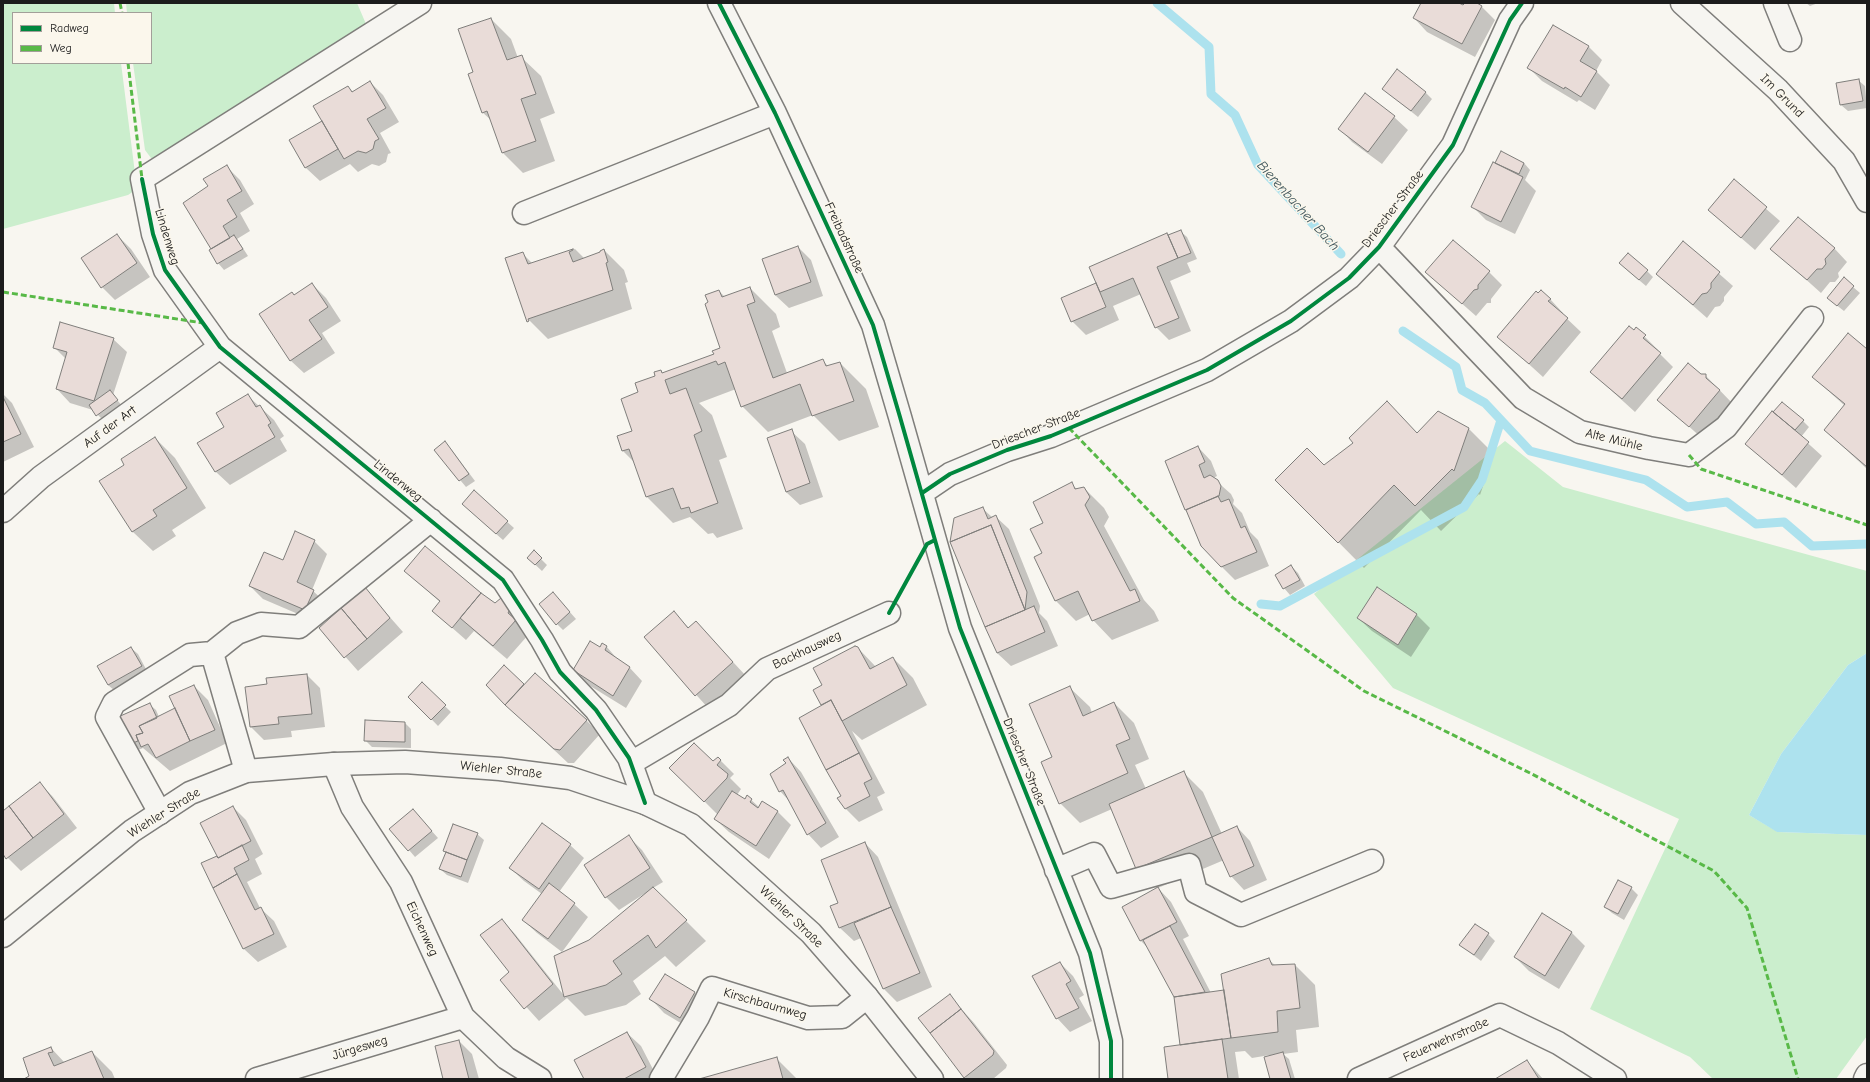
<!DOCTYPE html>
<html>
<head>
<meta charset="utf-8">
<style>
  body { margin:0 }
  #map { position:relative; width:1870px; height:1082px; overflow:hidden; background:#f8f6f0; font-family:"Comic Neue",sans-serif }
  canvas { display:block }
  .frame { position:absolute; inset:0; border:4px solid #1c1c1c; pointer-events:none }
  .legend { position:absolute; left:12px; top:12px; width:140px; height:52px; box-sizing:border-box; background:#fbf7ec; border:1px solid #a29f99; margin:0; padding:5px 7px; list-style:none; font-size:12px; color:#1c1c1c }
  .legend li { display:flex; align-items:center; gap:8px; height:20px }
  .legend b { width:20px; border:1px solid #a29f99 }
</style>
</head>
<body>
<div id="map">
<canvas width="1870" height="1082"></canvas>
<div class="frame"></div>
<ul class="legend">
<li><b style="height:5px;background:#00873e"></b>Radweg</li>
<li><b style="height:5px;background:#58b947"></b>Weg</li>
</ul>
</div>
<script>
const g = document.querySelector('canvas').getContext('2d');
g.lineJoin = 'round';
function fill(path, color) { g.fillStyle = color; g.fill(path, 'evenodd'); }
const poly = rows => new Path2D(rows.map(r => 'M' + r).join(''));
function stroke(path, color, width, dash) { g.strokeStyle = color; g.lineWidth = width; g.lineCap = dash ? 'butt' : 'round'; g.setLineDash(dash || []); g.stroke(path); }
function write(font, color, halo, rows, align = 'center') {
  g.font = font + ' "Comic Neue",sans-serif'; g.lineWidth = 3; g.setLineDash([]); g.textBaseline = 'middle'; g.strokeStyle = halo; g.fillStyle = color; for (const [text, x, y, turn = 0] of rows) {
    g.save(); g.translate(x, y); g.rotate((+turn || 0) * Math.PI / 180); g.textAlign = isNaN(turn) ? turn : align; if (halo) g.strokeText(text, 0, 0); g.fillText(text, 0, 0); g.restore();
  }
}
fill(poly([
  [3,3,114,3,115,13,13,13,13,63,121,63,137,189,128,195,3,229],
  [126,3,357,3,366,24,177,154,160,159,151,158,145,150,133,63,151,63,151,13,127,13],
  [1505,441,1563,487,1867,571,1867,653,1848,665,1781,754,1749,815,1778,832,1867,835,1867,1036,1836,1079,1713,1079,1690,1057,1590,1009,1679,819,1393,688,1314,594]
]), '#cbeecd');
fill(poly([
  [1867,653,1867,835,1777,832,1749,815,1781,754,1848,665]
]), '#ade2ee');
fill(poly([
  [1422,3,1457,3,1464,7,1466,3,1475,3,1482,7,1495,20,1475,57,1427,32,1414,18],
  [1806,3,1818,3,1810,6],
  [491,19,511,39,518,58,521,57,541,76,555,113,540,119,555,161,523,173,503,153,492,121,482,112,474,73],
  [1553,26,1589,47,1602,60,1596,71,1610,85,1595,110,1579,100,1577,102,1542,81,1529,68],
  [1858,80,1865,86,1867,108,1848,111,1841,105],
  [370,82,383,95,399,122,380,133,391,153,388,154,386,162,379,166,372,164,358,172,350,164,320,181,306,168,290,141,323,122,348,87,353,92],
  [1383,89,1425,92,1432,99,1418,117],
  [1365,94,1394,117,1408,130,1382,164,1352,142,1339,128],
  [1501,152,1524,163,1530,170,1525,180,1536,191,1515,234,1486,220,1472,206],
  [227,167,240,180,254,204,240,213,250,231,237,239,248,256,224,270,218,263,212,249,209,186],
  [1734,181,1780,221,1755,250,1709,210],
  [1180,231,1187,237,1197,259,1187,263,1191,272,1170,281,1191,331,1169,340,1156,327,1141,294,1113,306,1119,320,1086,335,1072,321,1063,299,1097,283,1168,236],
  [117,235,131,249,150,277,115,300,102,287],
  [1683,242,1733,286,1724,297,1724,301,1720,306,1715,307,1707,318,1657,274],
  [798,247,811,260,823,296,789,308,775,295],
  [1834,248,1847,262,1838,273,1839,277,1835,282,1830,282,1821,293,1772,249],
  [575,249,585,259,604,250,624,270,628,282,625,283,632,309,548,339,528,319,522,253,533,264],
  [1627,270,1647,271,1653,277,1646,286],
  [1426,272,1489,272,1502,285,1491,299,1491,303,1487,303,1476,316],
  [312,284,326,298,341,321,322,333,335,353,304,373,290,360,295,296],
  [1853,287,1860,293,1844,311,1835,304],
  [750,288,776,314,780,327,772,331,787,373,823,361,829,367,840,363,866,389,879,427,839,441,813,415,768,432,742,406,736,389,699,403,712,415,727,457,719,460,743,529,717,538,713,533,708,534,690,517,673,523,647,497,635,463,623,451,618,437,633,431,639,393,661,371,663,374,715,355,722,348,719,291,725,297],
  [1550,299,1563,313,1562,314,1581,332,1543,377,1499,337],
  [1636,328,1658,350,1657,351,1673,367,1635,412,1591,372],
  [113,339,127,352,113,395,123,407,104,421,93,410,70,403,57,389,66,359,54,347],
  [1867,351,1867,469,1825,430,1845,406,1813,377],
  [1701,375,1705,375,1733,404,1703,439,1658,399],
  [3,394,12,403,34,447,3,462],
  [247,395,274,420,284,436,280,439,287,451,230,485,216,472,199,444,225,427],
  [1773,413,1803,421,1809,427,1801,437,1822,456,1796,488,1746,444],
  [1468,428,1494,454,1480,495,1479,494,1441,531,1421,510,1364,568,1277,480,1324,466,1417,434],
  [791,431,805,444,823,497,800,505,786,492],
  [155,438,175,458,206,508,172,530,176,536,153,551,133,532,101,482,126,465],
  [1198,447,1211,461,1217,476,1213,478,1231,494,1234,500,1233,504,1242,513,1250,532,1258,540,1269,566,1235,580,1201,546,1166,461],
  [451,449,475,481,466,487,435,450],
  [1071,484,1077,489,1084,488,1104,508,1109,517,1104,526,1144,600,1154,611,1159,621,1112,640,1093,620,1090,614,1076,621,1056,601,1036,558,1043,554,1044,523],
  [474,492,514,528,503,540,470,511],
  [982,508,992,517,995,516,1009,529,1040,606,1039,613,1047,621,1058,646,1011,666,997,653],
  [314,541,327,554,312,590,327,604,319,623,263,599,250,586],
  [425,547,495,604,510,608,529,634,507,659,474,631,466,640,433,611,440,602,405,571],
  [534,552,547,565,542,571,528,558],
  [1291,566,1298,573,1305,586,1290,595,1284,588],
  [365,589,403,632,358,671,320,628],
  [1377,589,1417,615,1430,628,1411,657,1372,631,1358,618],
  [553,593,576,619,563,630,557,624],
  [674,613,689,628,696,622,746,676,709,709,645,638],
  [606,646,619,661,629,667,642,681,626,708,587,684,574,670,600,648],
  [131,648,138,654,148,673,115,691,108,685],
  [858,648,876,667,893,658,913,678,927,705,862,740,852,731,885,793,877,797,883,810,859,822,845,808,823,706,814,690,823,686],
  [504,666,524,686,586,720,600,734,574,763,568,763,505,704],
  [307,675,320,688,325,727,291,731,292,737,264,740,251,727,268,685],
  [422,684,451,712,438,726,410,697],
  [194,686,208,700,227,743,170,771,143,748,138,750,131,744,149,704,156,710,159,717,176,709],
  [1070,688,1090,707,1092,713,1114,703,1134,723,1149,759,1135,765,1146,789,1184,773,1203,792,1222,834,1237,827,1250,841,1267,880,1244,890,1231,876,1224,860,1158,888,1171,902,1189,936,1183,939,1211,993,1224,991,1268,959,1276,966,1295,965,1315,985,1319,1027,1296,1030,1298,1052,1283,1054,1289,1059,1295,1079,1271,1079,1270,1055,1252,1058,1245,1051,1235,1052,1239,1079,1169,1079,1181,1046,1175,997,1148,948,1141,941,1123,907,1157,889,1137,869,1112,809,1080,823,1060,803,1053,758],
  [405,723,411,729,411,748,372,747,365,740],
  [718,758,734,774,730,778,741,789,737,795,745,800,748,797,760,808,763,803,778,812,791,825,769,859,729,832,715,819,718,815,671,768,713,762],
  [788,758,801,772,839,837,821,848,808,834,790,802,780,791],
  [40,783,53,797,77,828,21,871,3,853,3,812],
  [233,807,246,820,263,854,255,859,262,874,247,882,260,908,274,921,287,947,258,962,244,949,202,864,218,856],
  [413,810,438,838,415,857,409,850],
  [477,834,484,840,468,883,447,875,440,869,446,853,444,850],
  [628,836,642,850,663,882,653,888,706,941,676,967,665,956,633,981,641,994,626,1005,585,1016,567,998,539,1021,502,980,511,973,502,920,515,934,566,998,555,957,589,941,645,895,644,894,619,910,606,897],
  [865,843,878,857,932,987,897,1002,884,989,861,938,854,941,840,928,832,906,839,903],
  [570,845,584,858,559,892,574,904,588,917,562,952,537,933,523,920,542,894,524,881,510,868],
  [1631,888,1638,895,1624,920,1612,913,1605,907],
  [1542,915,1572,933,1585,946,1559,989,1529,971,1515,957],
  [1488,934,1495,941,1481,961,1460,945],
  [1060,963,1073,976,1084,995,1079,998,1092,1021,1070,1032,1057,1018],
  [665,975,695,993,708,1006,694,1031,664,1013,651,999],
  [949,995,974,1023,1007,1065,1006,1068,993,1079,967,1079,965,1077],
  [627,1033,641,1046,658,1079,585,1079],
  [459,1041,472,1054,479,1079,444,1079],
  [51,1048,65,1063,92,1052,112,1072,115,1079,25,1079,31,1077],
  [776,1058,797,1079,702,1079],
  [1527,1061,1543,1079,1497,1079]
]), '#0003');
stroke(poly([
  [1157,3,1209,47,1211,94,1235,115,1258,165,1341,254],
  [1403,331,1456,367,1462,390,1485,403,1530,451,1646,480,1687,507,1727,502,1756,524,1784,522,1812,546,1867,544],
  [1261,604,1280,606,1464,507,1482,480,1501,420]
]), '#ade2ee', 9);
const building = poly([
  [1421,3,1459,3,1463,5,1465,3,1477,3,1482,6,1462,44,1413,18,1421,3],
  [491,18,507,60,522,55,536,94,521,99,536,141,502,153,487,111,482,113,468,74,473,72,458,29,491,18],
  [1553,25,1589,46,1580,61,1597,71,1581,97,1565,87,1564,89,1527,68,1553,25],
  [1397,69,1426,92,1411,111,1382,89,1397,69],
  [1859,79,1863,101,1840,105,1836,83,1859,79],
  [370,81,386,108,367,119,379,139,375,141,373,149,366,153,358,151,344,159,313,106,348,86,352,92,370,81],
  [1365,93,1395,116,1368,152,1338,129,1365,93],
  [322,121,338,149,305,168,289,140,322,121],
  [1501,151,1524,163,1519,174,1495,163,1501,151],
  [1493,162,1523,177,1501,222,1471,207,1493,162],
  [227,165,242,191,227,200,237,217,223,226,230,238,211,249,183,203,208,186,203,179,227,165],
  [1734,179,1767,207,1741,238,1708,210,1734,179],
  [1798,217,1835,248,1825,259,1826,264,1822,269,1817,269,1807,280,1770,249,1798,217],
  [1181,230,1191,253,1178,258,1168,235,1181,230],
  [1167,233,1178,258,1157,267,1179,318,1155,328,1133,278,1100,292,1089,267,1167,233],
  [117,234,137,263,101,288,81,258,117,234],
  [234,235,243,249,217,264,209,250,234,235],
  [1453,240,1490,271,1478,285,1478,289,1474,290,1462,304,1425,272,1453,240],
  [1683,241,1720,272,1711,283,1711,288,1707,293,1702,294,1693,305,1656,274,1683,241],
  [798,246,811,282,775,295,762,259,798,246],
  [573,249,573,250,569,252,573,262,600,252,600,251,604,249,608,262,606,263,613,290,528,319,529,321,527,322,505,258,523,252,528,264,573,249],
  [1628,253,1648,270,1639,280,1619,263,1628,253],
  [1844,277,1854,286,1837,306,1827,298,1844,277],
  [312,283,328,307,309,320,322,339,290,361,259,314,292,292,294,295,312,283],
  [1096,283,1106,307,1071,322,1061,298,1096,283],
  [750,287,755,302,747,305,773,378,823,359,826,366,840,362,854,401,812,416,800,384,741,407,725,362,718,365,716,361,665,380,670,394,686,388,702,431,694,435,718,503,691,513,689,507,681,509,673,488,646,497,629,449,622,451,617,436,632,431,621,399,638,392,635,383,655,376,654,372,661,370,662,373,714,354,712,351,720,348,705,304,708,302,705,295,719,290,722,297,750,287],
  [1541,290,1551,299,1548,301,1568,318,1529,364,1497,337,1536,291,1538,293,1541,290],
  [60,322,114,338,94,401,56,389,67,352,53,348,60,322],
  [1629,326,1634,330,1636,327,1646,335,1643,338,1661,353,1622,399,1590,372,1629,326],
  [1848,333,1867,349,1867,467,1824,430,1845,404,1812,377,1848,333],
  [1688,363,1701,374,1706,374,1706,378,1720,390,1689,427,1657,400,1688,363],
  [110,390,118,400,96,416,89,405,110,390],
  [248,394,256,407,260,405,271,423,268,425,275,437,215,472,197,443,224,427,216,413,248,394],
  [3,397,21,434,3,442,3,397],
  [1387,401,1417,433,1438,411,1469,428,1454,471,1452,469,1415,506,1394,485,1338,543,1275,480,1307,448,1324,465,1353,443,1349,438,1387,401],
  [1782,402,1804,420,1795,430,1773,412,1782,402],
  [1772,411,1809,442,1782,475,1745,444,1772,411],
  [792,429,810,483,786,492,767,438,792,429],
  [155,437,187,488,153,510,157,516,132,532,99,481,124,465,121,459,155,437],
  [445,441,469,474,459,481,434,450,445,441],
  [1198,446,1205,462,1199,465,1204,478,1210,475,1218,480,1221,486,1219,496,1185,510,1165,461,1198,446],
  [1072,482,1075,489,1084,487,1090,497,1085,505,1130,591,1135,589,1140,601,1092,621,1078,591,1055,601,1034,557,1042,553,1030,529,1043,523,1033,502,1072,482],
  [474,490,508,521,496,534,462,504,474,490],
  [1218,496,1221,502,1229,499,1241,528,1245,526,1257,552,1221,567,1201,546,1186,510,1218,496],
  [983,507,988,519,996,515,1027,592,1025,610,991,525,950,542,954,518,983,507],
  [991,525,1025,610,985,627,950,542,991,525],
  [295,531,315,540,297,582,314,590,305,610,249,586,264,552,283,560,295,531],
  [425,546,481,593,452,628,432,611,440,601,404,571,425,546],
  [534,550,542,558,535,565,527,558,534,550],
  [1291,565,1300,580,1283,589,1275,575,1291,565],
  [365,587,390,618,367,639,341,608,365,587],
  [1377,587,1417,614,1398,645,1357,618,1377,587],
  [553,592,570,612,556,625,539,604,553,592],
  [481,593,495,603,501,598,511,607,508,613,516,620,493,646,460,618,481,593],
  [1034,606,1045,632,997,653,985,627,1034,606],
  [341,608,367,639,344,658,319,628,341,608],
  [674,611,688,628,696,621,733,662,695,696,644,637,674,611],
  [590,641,600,647,602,643,607,646,605,650,630,667,613,696,573,670,590,641],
  [855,646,858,647,870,669,893,657,907,685,842,721,831,700,821,705,813,690,822,685,813,668,855,646],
  [131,647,142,666,108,685,97,666,131,647],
  [504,665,524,684,505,705,486,685,504,665],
  [535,673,587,720,560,750,554,749,505,705,535,673],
  [307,674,312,714,278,717,279,724,250,727,245,687,267,684,266,678,307,674],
  [422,682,446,705,431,720,408,697,422,682],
  [194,685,215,730,190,741,169,696,194,685],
  [1070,686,1083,716,1114,702,1130,739,1116,745,1128,773,1059,804,1041,762,1052,757,1029,704,1070,686],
  [831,700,859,753,826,770,799,718,831,700],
  [150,703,157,718,139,726,143,733,136,735,138,741,130,744,118,717,150,703],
  [175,708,190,741,156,758,148,744,141,747,136,735,143,733,139,726,175,708],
  [365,720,405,722,405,742,364,741,365,720],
  [694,743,713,761,718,757,721,760,717,765,728,774,727,778,704,802,669,768,694,743],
  [859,753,872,779,864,783,870,796,845,809,837,798,841,796,826,770,859,753],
  [788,757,826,823,807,835,783,790,779,792,770,774,786,763,783,760,788,757],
  [1184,771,1212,837,1136,869,1109,804,1184,771],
  [40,782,64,814,33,838,9,806,40,782],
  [732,791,745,799,747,795,752,799,750,802,758,808,762,801,778,811,756,846,714,819,732,791],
  [9,806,33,838,6,859,3,854,3,811,9,806],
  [233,806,251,841,218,858,200,823,233,806],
  [413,809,432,831,408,851,389,829,413,809],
  [542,823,571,844,539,889,509,868,542,823],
  [453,824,478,833,467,860,443,851,453,824],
  [1237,826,1254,866,1230,877,1212,837,1237,826],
  [629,835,650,868,605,898,584,865,629,835],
  [865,842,891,907,839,928,830,906,838,903,821,860,865,842],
  [242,845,249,860,234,868,237,874,213,888,201,863,217,856,218,858,242,845],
  [446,852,467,860,461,877,439,869,446,852],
  [237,874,255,910,261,907,274,934,243,949,213,888,237,874],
  [1618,880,1632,887,1618,914,1604,907,1618,880],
  [549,883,575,903,548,939,522,920,549,883],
  [653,887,687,920,656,948,648,935,613,961,622,974,606,985,564,997,554,956,589,940,653,887],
  [1158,887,1177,922,1140,941,1122,907,1158,887],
  [891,907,920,973,883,989,854,923,891,907],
  [1542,913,1572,932,1545,976,1514,957,1542,913],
  [502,919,553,984,524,1009,500,980,509,972,480,935,502,919],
  [1475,924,1489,933,1474,955,1459,945,1475,924],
  [1170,926,1205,992,1174,997,1143,940,1170,926],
  [1269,958,1272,965,1295,964,1300,1008,1277,1011,1278,1032,1231,1038,1221,974,1269,958],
  [1060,962,1071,981,1066,984,1079,1008,1056,1019,1032,976,1060,962],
  [665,974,695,992,680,1018,649,999,665,974],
  [1224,990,1231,1038,1180,1045,1174,997,1224,990],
  [950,994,961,1009,930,1033,918,1018,950,994],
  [961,1009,994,1051,993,1055,964,1078,930,1033,961,1009],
  [627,1032,646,1067,624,1079,584,1079,574,1060,627,1032],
  [1222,1039,1228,1079,1168,1079,1164,1047,1222,1039],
  [459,1040,469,1079,443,1079,435,1046,459,1040],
  [51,1047,53,1052,48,1053,54,1066,92,1051,104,1079,24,1079,29,1076,23,1058,51,1047],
  [1283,1052,1291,1079,1270,1079,1264,1057,1283,1052],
  [777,1057,783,1079,699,1079,777,1057],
  [1527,1060,1539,1079,1495,1079,1527,1060]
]);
fill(building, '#e9dcd8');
stroke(building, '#7f7e7b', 1);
const minor = poly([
  [420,3,142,179,153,234,165,270,220,347,503,580,542,640,560,672,596,710,629,758,645,803],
  [719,3,775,113,873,325,900,417,960,628,1090,953,1111,1041,1111,1079],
  [1682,3,1778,90,1844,161,1867,201],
  [1775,3,1790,40],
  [524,213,775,113],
  [1379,247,1523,398,1580,432,1649,448,1689,455,1726,427,1812,318],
  [922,493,950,474,1007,450,1051,436,1207,370,1291,321,1349,278,1379,247,1453,145,1510,20,1522,3],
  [3,511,41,477,220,347],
  [212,653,246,771],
  [631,763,729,705,767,669,889,613],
  [334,764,352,807,401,882,463,1017,506,1058,540,1079],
  [160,813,107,717,114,703,190,655,212,653,237,633,261,624,299,627,431,520],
  [1056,870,1094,854,1111,887,1189,865,1196,892,1241,915,1372,861],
  [257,1079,463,1017],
  [661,1079,698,1017,712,988,808,1018,842,1017,867,997],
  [1359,1079,1500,1015,1558,1043,1615,1079],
  [1865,1079,1867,1075]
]);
const major = poly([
  [3,936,132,831,190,793,246,771,334,764,405,762,500,769,570,778,645,803,691,825,811,933,867,997,932,1079]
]);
stroke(minor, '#7f7e7b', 25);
stroke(major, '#7f7e7b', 25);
stroke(minor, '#f6f5f1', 22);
stroke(major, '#f6f5f1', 22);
stroke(poly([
  [120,3,122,13],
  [128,63,142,179],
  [3,292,203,323],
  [1069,428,1233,598,1364,691,1532,774,1714,871,1747,908,1798,1079],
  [1689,455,1701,469,1867,525]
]), '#58b947', 3, [6, 3]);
stroke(poly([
  [719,3,775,113,873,325,900,417,960,628,1090,953,1111,1041,1111,1079],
  [142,179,153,234,165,270,220,347,503,580,542,640,560,672,596,710,629,758,645,803],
  [922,493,950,474,1007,450,1051,436,1207,370,1291,321,1349,278,1379,247,1453,145,1510,20,1522,3],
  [889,613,927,544,935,540]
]), '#00873e', 4);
write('13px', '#1c1c1c', '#fbf7ec', [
  ["Im Grund",1782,96,45],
  ["Driescher Straße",1393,209,-53],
  ["Lindenweg",167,237,73],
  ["Freibadstraße",844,238,65],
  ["Auf der Art",110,427,-36],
  ["Driescher Straße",1036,429,-21],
  ["Alte Mühle",1614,440,14],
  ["Lindenweg",398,481,39],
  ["Backhausweg",807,650,-25],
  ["Driescher Straße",1024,762,68],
  ["Wiehler Straße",501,770,6],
  ["Wiehler Straße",164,813,-32],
  ["Wiehler Straße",791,917,44],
  ["Eichenweg",422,929,65],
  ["Kirschbaumweg",765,1004,16],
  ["Feuerwehrstraße",1446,1040,-24],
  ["Jürgesweg",360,1048,-17]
]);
write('italic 14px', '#3e555b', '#fbf7ec', [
  ["Bierenbacher Bach",1298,206,48]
]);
</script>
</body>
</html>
